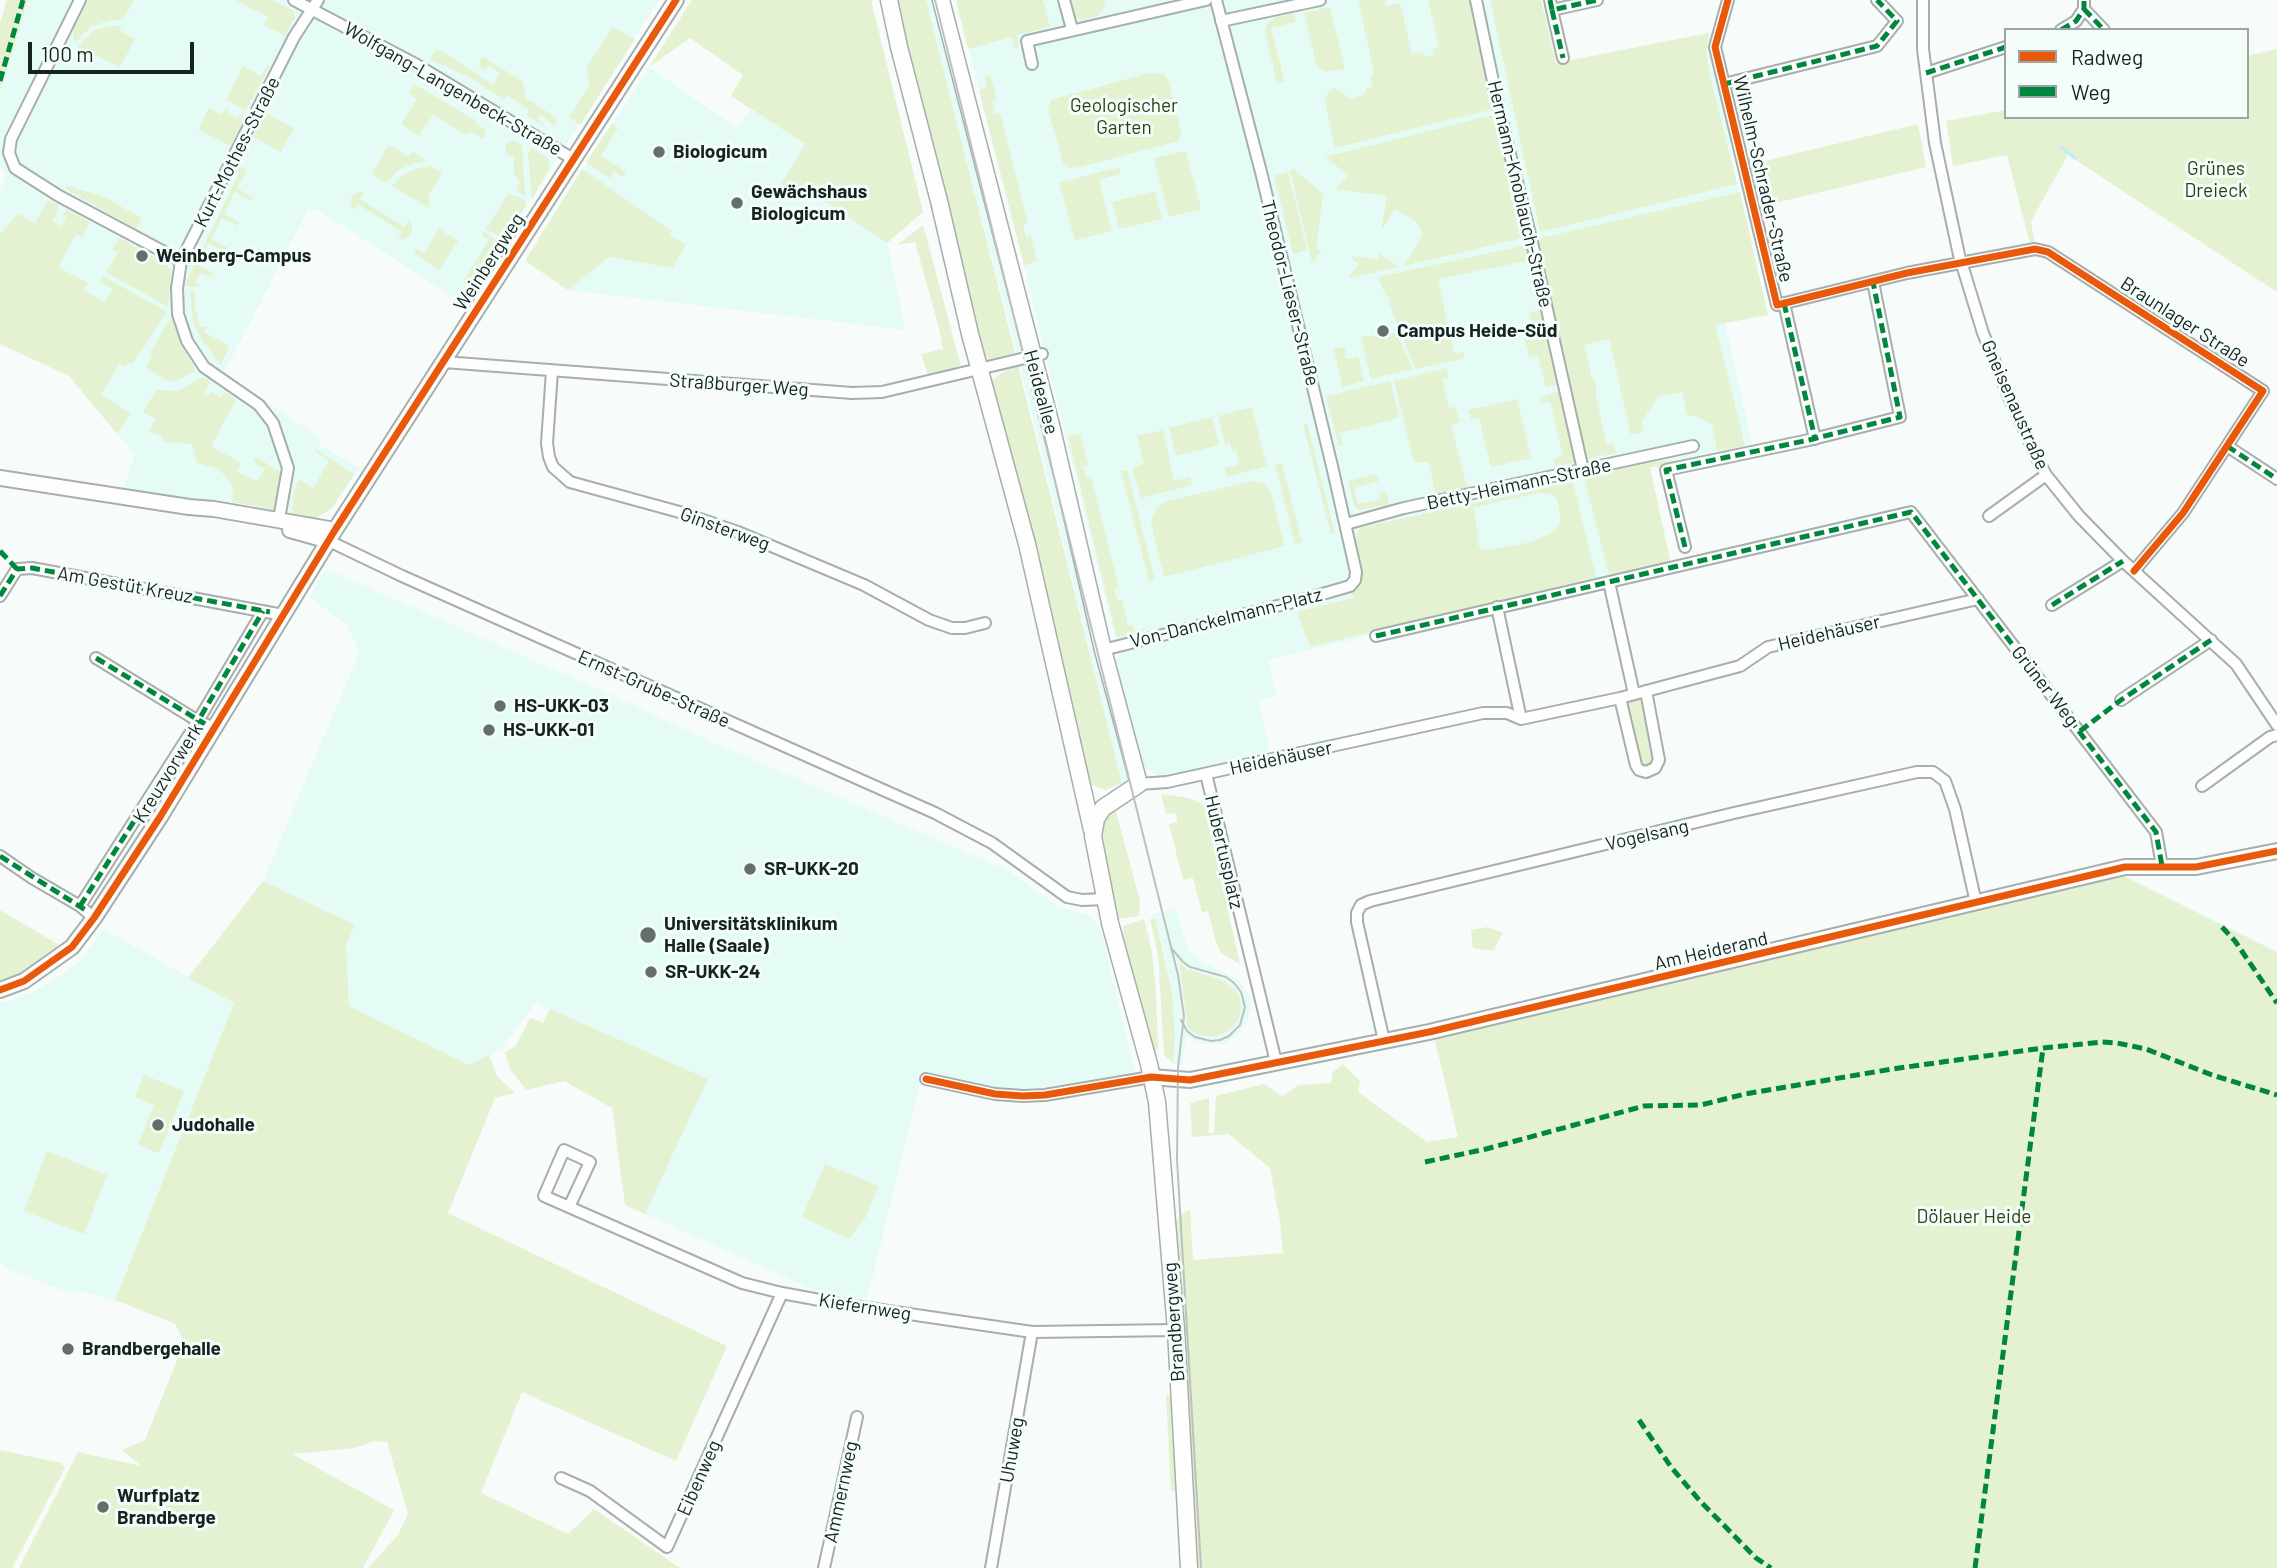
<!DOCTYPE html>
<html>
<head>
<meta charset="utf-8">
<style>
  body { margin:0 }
  #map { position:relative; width:2277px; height:1568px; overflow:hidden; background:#f7fbfa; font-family:Barlow,sans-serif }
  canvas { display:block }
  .legend { position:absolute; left:2004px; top:28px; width:245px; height:91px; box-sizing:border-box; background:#f5fdfb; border:2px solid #9ba6a3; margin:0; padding:9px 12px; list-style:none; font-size:21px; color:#152420 }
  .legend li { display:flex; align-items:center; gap:14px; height:35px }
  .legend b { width:35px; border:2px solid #9ba6a3 }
  .scale { position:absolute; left:28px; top:42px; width:166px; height:32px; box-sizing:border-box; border:4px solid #152420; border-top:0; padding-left:9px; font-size:21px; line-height:24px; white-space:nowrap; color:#152420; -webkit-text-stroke:5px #f5fdfb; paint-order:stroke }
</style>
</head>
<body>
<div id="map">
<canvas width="2277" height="1568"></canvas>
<ul class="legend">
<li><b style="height:9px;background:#e8590c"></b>Radweg</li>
<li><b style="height:9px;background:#00873e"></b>Weg</li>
</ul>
<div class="scale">100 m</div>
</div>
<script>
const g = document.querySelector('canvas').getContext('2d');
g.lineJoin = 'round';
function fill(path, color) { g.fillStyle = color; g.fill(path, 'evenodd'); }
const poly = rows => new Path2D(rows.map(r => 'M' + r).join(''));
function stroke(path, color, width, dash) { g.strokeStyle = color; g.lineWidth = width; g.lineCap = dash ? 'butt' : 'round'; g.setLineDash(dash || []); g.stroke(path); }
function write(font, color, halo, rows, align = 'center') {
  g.font = font + ' Barlow,sans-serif'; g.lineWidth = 6; g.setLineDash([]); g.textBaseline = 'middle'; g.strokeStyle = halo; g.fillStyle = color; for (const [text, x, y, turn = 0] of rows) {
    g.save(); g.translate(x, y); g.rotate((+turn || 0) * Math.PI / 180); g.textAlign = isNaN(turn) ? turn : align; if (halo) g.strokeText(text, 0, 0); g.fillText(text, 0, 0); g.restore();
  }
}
fill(poly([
  [28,0,659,0,472,291,466,305,321,212,309,208,224,373,321,438,318,444,360,468,332,508,316,518,232,502,206,503,123,489,135,455,69,376,0,267,0,189,6,178,0,162,0,92],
  [926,0,938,0,1130,774,1126,781,1122,783,1029,402],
  [956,0,1541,0,1556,63,1719,31,1714,47,1737,184,1768,315,1725,323,1753,447,1681,465,1650,467,1671,564,1268,660,1277,696,1258,701,1268,743,1270,760,1172,777,1158,775,1142,766,1108,661,1119,656,1117,646,1024,265],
  [649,67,737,128,750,109,805,144,806,190,887,243,906,330,568,290,525,261],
  [326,569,605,692,708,740,1007,870,1059,907,1085,914,1092,918,1101,931,1135,1071,1081,1083,1016,1089,985,1088,923,1074,867,1299,816,1291,645,1214,708,1079,536,1003,501,1048,471,1066,469,1065,349,1006,346,945,354,925,263,881,359,653,347,625,309,597],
  [1176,908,1188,950,1200,961,1239,980,1250,997,1251,1009,1246,1023,1237,1034,1224,1044,1202,1044,1186,1036,1182,1066,1173,1063,1175,1036,1172,991,1164,953,1152,914],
  [1179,964,1193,971,1222,980,1234,988,1187,1020],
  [104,929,234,1003,114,1301,87,1292,70,1293,9,1269,0,1263,0,1003,33,992,62,975,80,961]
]), '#e5fcf6');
fill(poly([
  [7,0,28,0,0,92,0,23],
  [88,0,134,0,123,20,112,20,92,26,76,41,73,39,73,29],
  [235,0,272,0,292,10,295,17,285,36,264,25,268,17],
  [692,0,871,0,923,212,887,243,807,190,801,198,781,185,805,144,731,96,743,75,690,38,649,67],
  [891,0,926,0,1015,353,983,360],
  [956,0,1043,0,1050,27,1017,35,1019,47,1015,48,1012,37,968,49],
  [1068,0,1104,0,1106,5,1098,16,1083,20,1076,18,1071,12],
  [1358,0,1390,0,1385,1,1386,6,1400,3,1412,54,1423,51,1424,57,1434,54,1433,49,1439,47,1428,0,1471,0,1494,109,1335,148,1325,101,1328,92,1334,87,1351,99,1364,94,1366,88,1372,87,1371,77,1374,72],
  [1490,0,1541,0,1556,63,1709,33,1706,53,1711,80,1737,184,1540,232],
  [1330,7,1345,69,1326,72,1317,67,1304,13],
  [1294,13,1296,22,1271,28,1285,82,1277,84,1265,30,1268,23,1277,17],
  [111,26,122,26,119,31,135,39,120,67,77,47,94,30],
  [613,27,635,39,580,125,569,117,590,84,586,68],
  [436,49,447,54,493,85,500,74,489,65,485,70,479,67,482,56,523,82,526,98,555,117,557,122,555,126,539,114,537,119,550,131,527,115,529,110,507,95,504,99,465,75,430,60],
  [2277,49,2277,292,2068,155,2031,221,2035,245,2030,244,2007,155,1953,166,1946,121,2006,110,2006,117,2247,117,2247,56],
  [268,65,270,66,246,110,226,100,243,66,261,76],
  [1149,73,1164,74,1169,82,1181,130,1179,141,1080,167,1069,168,1063,163,1048,110,1051,100],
  [990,75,997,100,992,102,995,114,1000,113,1028,223,1023,225,1026,237,1031,236,1037,262,1024,265,979,90,987,87,984,76],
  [414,84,476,121,475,124,485,129,484,139,471,132,465,134,433,115,418,136,403,125,402,123,417,100,409,93],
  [209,108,222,115,226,108,229,110,228,113,238,118,240,115,245,118,230,146,198,129],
  [265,113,294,128,281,152,253,137],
  [1492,115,1497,117,1526,237,1404,266,1423,234,1416,221,1395,209,1381,231,1387,196,1336,189,1348,175,1325,157],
  [612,123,618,128,601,156,626,172,623,177,614,171,610,178,586,163],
  [1918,124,1926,167,1758,207,1748,165],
  [513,140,522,145,525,197,519,192,517,186,520,181,514,175,514,158,506,153,506,144],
  [393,146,408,157,413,152,427,161,414,163,399,170,386,183,372,174,387,147],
  [532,148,548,159,550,168,532,199,528,153],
  [1186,151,1201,209,1169,217,1154,158],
  [236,165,247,170,237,188,252,197,256,191,251,201,235,192,224,214,239,222,243,215,234,232,237,225,222,218,211,239,226,247,231,241,222,257,224,251,208,243,198,265,212,273,217,267,211,277,201,273,195,283,201,287,184,286,239,174,233,170],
  [431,166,442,173,429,195,429,208,392,186,404,174,418,168],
  [1119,167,1121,174,1099,180,1112,231,1075,240,1059,183],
  [582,169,672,231,670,235,686,245,672,268,609,257,568,290,525,261],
  [1294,169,1323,194,1316,249,1322,251,1312,263,1290,170],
  [1288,172,1307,250,1293,254,1274,176],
  [67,186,100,195,142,218,136,229,66,189],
  [1155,191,1162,219,1119,229,1112,202],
  [364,192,360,199,404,227,409,220,412,226,411,234,405,239,398,239,402,232,358,204,354,210,350,205,351,198,355,193],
  [1740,192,1768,315,1715,325,1745,446,1717,451,1712,425,1698,417,1687,415,1682,392,1658,397,1641,423,1643,432,1631,435,1609,339,1584,345,1592,378,1594,378,1597,390,1595,392,1607,445,1614,444,1616,453,1587,459,1536,239],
  [509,193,512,196,516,196,525,201,526,206,505,240,486,229],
  [48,200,59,206,53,221,61,226,66,217,63,214,67,210,90,222,83,237,76,234,58,267,88,283,84,290,105,302,113,289,100,282,103,276,167,312,132,364,129,362,126,367,119,364,101,395,131,413,117,434,69,376,0,344,0,234,18,214,35,223],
  [923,225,961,366,928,375,921,354,943,349,939,328,915,242,897,245],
  [439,229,458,241,439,270,416,255,415,248,424,253],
  [484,232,502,244,472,291,463,282,489,240,482,235],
  [119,238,165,263,171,270,168,307,106,272,118,253,112,249],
  [1527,245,1531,260,1438,279,1454,353,1463,352,1465,358,1416,369,1398,327,1389,302,1391,300,1389,296,1386,296,1378,277],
  [1379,253,1399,267,1350,278,1349,275,1359,265,1350,256,1378,259],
  [190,291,195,291,195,307,200,327,207,326,204,332,229,346,221,365,201,339,193,322],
  [1542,310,1560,384,1546,387,1538,356,1529,357,1524,337,1535,335,1529,312],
  [170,319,172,319,187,356,194,366,194,372,176,381,165,380,146,367,152,355,150,353],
  [1396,333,1413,369,1371,379,1361,337],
  [1345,347,1346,359,1358,357,1364,381,1342,387,1334,349],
  [1018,366,1122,783,1105,790,1085,782,989,382,1005,371],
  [1446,368,1449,377,1442,379,1449,408,1456,407,1460,422,1451,425,1467,487,1435,494,1429,462,1414,462,1394,381],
  [203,377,211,382,204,392,209,395,212,392,221,398,225,392,236,400,211,446,241,463,237,471,257,482,265,469,253,462,256,457,281,472,274,510,232,502,233,485,219,469,197,463,192,444,164,442,160,435,149,432,156,419,143,412,156,390,178,391],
  [1390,381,1399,416,1395,419,1340,433,1343,446,1339,447,1326,396],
  [1561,391,1577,462,1556,467,1553,459,1563,456,1550,401,1542,403,1540,397],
  [1517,399,1531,458,1491,467,1479,418,1471,419,1468,410],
  [1252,407,1267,466,1227,477,1225,468,1239,464,1236,450,1232,451,1230,443,1225,444,1218,416],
  [1212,417,1219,445,1176,456,1169,428],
  [1307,423,1335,533,1331,534,1303,424],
  [1163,430,1174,481,1190,477,1192,485,1141,498,1132,468,1144,464,1137,436],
  [1080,434,1088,465,1083,466,1086,477,1091,477,1119,587,1114,589,1117,600,1122,600,1128,625,1132,625,1134,630,1144,629,1144,631,1119,637,1116,635,1068,436],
  [315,449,354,474,332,508,316,518,292,514,294,491,299,480,313,488,329,461,314,451],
  [1711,457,1681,465,1650,467,1671,564,1610,578,1584,477,1641,463],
  [1282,463,1302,542,1295,544,1275,464],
  [1127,470,1155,579,1149,581,1121,471],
  [1377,474,1379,481,1354,488,1358,504,1380,499,1379,493,1386,491,1389,505,1358,510,1354,505,1348,481],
  [1251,481,1263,483,1270,490,1285,546,1164,577,1151,522,1157,507,1164,502],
  [1573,482,1596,577,1310,647,1297,612,1353,598,1351,591,1361,581,1362,574,1355,543,1358,531,1363,527],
  [1538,493,1551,494,1557,498,1561,522,1555,531,1532,542,1487,550,1481,549,1477,543,1479,538,1473,508],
  [1637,697,1642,699,1655,757,1649,765,1643,764,1639,759,1626,707,1627,701],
  [1161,794,1189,798,1204,805,1240,964,1221,953,1216,942,1208,911,1202,912,1193,878,1183,880,1169,824,1177,822,1176,813,1166,814],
  [1114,804,1140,901,1139,916,1117,919,1099,827],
  [2118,873,2277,952,2277,1568,1196,1568,1175,1222,1185,1212,1190,1210,1193,1260,1283,1253,1280,1222,1270,1168,1229,1134,1192,1137,1190,1103,1209,1098,1209,1133,1214,1133,1216,1096,1264,1084,1282,1096,1299,1085,1331,1083,1332,1073,1343,1064,1360,1081,1358,1092,1427,1142,1458,1137,1433,1032],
  [263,881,355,925,346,945,349,1006,469,1065,489,1055,497,1076,515,1093,495,1098,448,1213,727,1346,676,1461,522,1392,481,1493,568,1534,594,1509,680,1568,368,1568,398,1535,408,1514,387,1442,374,1441,355,1448,292,1454,394,1510,363,1568,19,1568,78,1452,141,1466,122,1450,145,1440,182,1348,182,1337,175,1324,115,1300,234,1003,188,978],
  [0,910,66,949,0,987],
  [1155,918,1172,991,1175,1036,1173,1063,1164,1055,1158,954,1150,919],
  [1144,919,1152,952,1156,992,1158,1049,1154,1052,1124,940,1123,926],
  [1488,927,1503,933,1493,951,1473,948,1471,930],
  [1179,963,1187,969,1222,980,1234,988,1239,995,1241,1009,1239,1018,1235,1026,1229,1031,1214,1037,1199,1035,1188,1028],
  [550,1009,708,1079,645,1214,625,1205,612,1108,564,1081,526,1090,510,1069,505,1053,516,1045,530,1018,543,1023],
  [144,1075,184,1091,159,1153,138,1145,154,1105,135,1097],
  [47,1151,107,1175,84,1234,24,1211],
  [825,1164,879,1186,865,1218,849,1239,802,1217],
  [1166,1395,1175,1396,1181,1490,1171,1491],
  [0,1450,61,1463,65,1468,12,1568,0,1568]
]), '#e4f2d1');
stroke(poly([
  [2062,148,2075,158]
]), '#c3ebfc', 3.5);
const minor = poly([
  [80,0,11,139,9,153,15,168,59,196,181,261],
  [294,0,417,65,573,159],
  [1064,0,1072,29],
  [1476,0,1499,110,1531,238,1583,470],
  [1550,0,1552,10,1597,0],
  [1728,0,1715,47,1777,305,1907,273,2035,249,2048,252,2263,391,2183,513,2134,571],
  [1923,0,1923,49,1935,143,1959,255,1983,333,2008,395,2037,458,2046,475,2079,516,2123,561,2236,664,2277,725],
  [2084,9,2104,30],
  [1552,10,1563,58],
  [1221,21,1320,0],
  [2061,30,2076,21,2084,9,2084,0],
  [1032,64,1027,41,1206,0],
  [1926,73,2006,47],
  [1724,84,1877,46,1897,21,1877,0],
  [1784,303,1815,439],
  [444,362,852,393,882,392,1042,354],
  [552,371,547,443,549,457,553,467,570,482,683,513,738,532,864,585,929,620,952,628,965,628,985,623],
  [2227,446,2277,479],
  [1989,516,2046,475],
  [279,519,288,468,273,423,259,405,204,367,187,341,178,314,177,288,181,261,294,37,318,0],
  [1346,524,1404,508,1693,446],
  [329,541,402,576,935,813,992,843,1067,897,1082,900,1105,899],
  [1685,547,1666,470,1809,440,1900,417,1873,282],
  [1609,582,1634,694],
  [0,596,17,569,32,568,283,615],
  [2052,605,2123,561],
  [1497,607,1521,719],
  [1376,636,1911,512,2156,832,2162,866],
  [1103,650,1305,599,1350,586,1355,580,1356,572,1332,466,1261,172,1216,0],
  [96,658,198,721,214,728],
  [1620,698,1636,765,1639,770,1646,772,1655,768,1659,760,1646,691],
  [2121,700,2211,640],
  [1206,774,1276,1062],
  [1139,784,1167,782,1483,713,1507,713,1521,719,1620,698,1740,666,1768,647,1978,599],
  [2202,786,2270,737,2277,735],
  [0,856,32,878,80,906,94,918],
  [80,906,198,721,263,611],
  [1384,1041,1357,922,1357,913,1361,905,1370,901,1734,813,1917,772,1933,772,1945,781,1955,809,1976,903],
  [926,1079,995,1094,1023,1096,1045,1095,1151,1077],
  [569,1207,590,1162,564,1150,544,1196,569,1207,742,1283,782,1293,841,1304,1032,1332,1176,1330],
  [561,1478,590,1491,667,1547,782,1293],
  [824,1568,857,1417],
  [991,1568,1032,1332]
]);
const tertiary = poly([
  [0,478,189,507,214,509,335,530],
  [290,530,329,541],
  [0,990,24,981,72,947,94,918,160,817,335,530,676,0],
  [1151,1077,1190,1080,1429,1032,2125,867,2196,867,2277,851]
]);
const secondary = poly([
  [889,0,899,47,939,201,970,334,1027,544,1092,830],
  [941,0,1052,429,1103,650,1139,784,1103,808,1096,819,1093,836,1110,923,1149,1064,1157,1102,1176,1330,1189,1568]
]);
stroke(minor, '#a6afac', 14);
stroke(tertiary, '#a6afac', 18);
stroke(secondary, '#a6afac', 19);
stroke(minor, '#fefefe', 10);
stroke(tertiary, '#fefefe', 14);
stroke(secondary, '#fefefe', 16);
stroke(poly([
  [935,0,1178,975,1184,1016,1178,1067,1177,1159,1201,1568],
  [1172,949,1183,962,1190,967,1226,977,1234,983,1241,992,1245,1007,1240,1025,1229,1036,1220,1040,1211,1041,1195,1037,1187,1031,1181,1020]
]), '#bec0bf', 2);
stroke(poly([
  [1550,0,1552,10,1597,0],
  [2084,9,2104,30],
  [1552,10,1563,58],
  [2061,30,2076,21,2084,9,2084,0],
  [1926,73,2006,47],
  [0,81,23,0],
  [1724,84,1877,46,1897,21,1877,0],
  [1784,303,1815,439],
  [2227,446,2277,479],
  [1685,547,1666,470,1809,440,1900,417,1873,282],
  [0,551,17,569],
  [0,596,17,569,32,568,270,612],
  [2052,605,2123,561],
  [1376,636,1911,512,2156,832,2162,866],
  [96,658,205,724],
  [2080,731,2121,700,2211,640],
  [0,856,87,911],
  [80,906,198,721,263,611],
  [2222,927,2235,941,2277,1003],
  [1425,1162,1486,1149,1644,1106,1701,1105,1745,1094,1892,1069,2043,1048,2102,1042,2117,1043,2146,1049,2212,1075,2277,1095],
  [1639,1420,1671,1467,1700,1501,1756,1558,1771,1568],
  [1975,1568,2043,1048]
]), '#00873e', 5, [10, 5]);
stroke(poly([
  [1728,0,1715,47,1777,305,1907,273,2035,249,2048,252,2263,391,2183,513,2134,571],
  [0,990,24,981,72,947,94,918,160,817,335,530,676,0],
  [926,1079,995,1094,1023,1096,1045,1095,1151,1077,1190,1080,1429,1032,2125,867,2196,867,2277,851]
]), '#e8590c', 7);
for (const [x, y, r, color] of [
  [659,152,7,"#646f6c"],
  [737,203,7,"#646f6c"],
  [142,256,7,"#646f6c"],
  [1383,331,7,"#646f6c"],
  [500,706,7,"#646f6c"],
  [489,730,7,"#646f6c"],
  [750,869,7,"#646f6c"],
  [648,935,9,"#646f6c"],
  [651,972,7,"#646f6c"],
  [158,1125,7,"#646f6c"],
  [68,1349,7,"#646f6c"],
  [103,1507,7,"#646f6c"]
]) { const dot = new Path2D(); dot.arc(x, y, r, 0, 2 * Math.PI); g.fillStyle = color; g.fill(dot); stroke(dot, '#f5fdfb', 2.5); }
write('19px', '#152420', '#f5fdfb', [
  ["Wolfgang-Langenbeck-Straße",453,89,30],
  ["Kurt-Mothes-Straße",237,152,-63],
  ["Wilhelm-Schrader-Straße",1763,179,77],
  ["Hermann-Knoblauch-Straße",1520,194,77],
  ["Weinbergweg",489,262,-57],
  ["Theodor-Lieser-Straße",1290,293,76],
  ["Braunlager Straße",2185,322,33],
  ["Straßburger Weg",739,385,4],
  ["Heideallee",1041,392,75],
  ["Gneisenaustraße",2015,405,66],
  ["Betty-Heimann-Straße",1519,484,-12],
  ["Ginsterweg",725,529,20],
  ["Am Gestüt Kreuz",125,585,10],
  ["Von-Danckelmann-Platz",1226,618,-14],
  ["Heidehäuser",1829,633,-13],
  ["Grüner Weg",2045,686,52],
  ["Ernst-Grube-Straße",654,689,24],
  ["Heidehäuser",1281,758,-12],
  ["Kreuzvorwerk",168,773,-58],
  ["Vogelsang",1647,835,-13],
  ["Hubertusplatz",1224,852,77],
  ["Am Heiderand",1711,951,-13],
  ["Kiefernweg",865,1307,9],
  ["Brandbergweg",1174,1322,-94],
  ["Uhuweg",1012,1450,-80],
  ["Eibenweg",699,1478,-66],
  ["Ammernweg",841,1492,-78]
]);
write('19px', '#2f3e13', '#f5fdfb', [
  ["Geologischer",1124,106],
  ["Garten",1124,128],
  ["Grünes",2216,169],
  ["Dreieck",2216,191],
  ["Dölauer Heide",1974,1217]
]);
write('bold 19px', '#152420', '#f5fdfb', [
  ["Biologicum",673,152],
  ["Gewächshaus",751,192],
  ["Biologicum",751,214],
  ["Weinberg-Campus",156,256],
  ["Campus Heide-Süd",1397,331],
  ["HS-UKK-03",514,706],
  ["HS-UKK-01",503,730],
  ["SR-UKK-20",764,869],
  ["Universitätsklinikum",664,924],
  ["Halle (Saale)",664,946],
  ["SR-UKK-24",665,972],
  ["Judohalle",172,1125],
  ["Brandbergehalle",82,1349],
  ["Wurfplatz",117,1496],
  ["Brandberge",117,1518]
], 'left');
</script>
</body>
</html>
